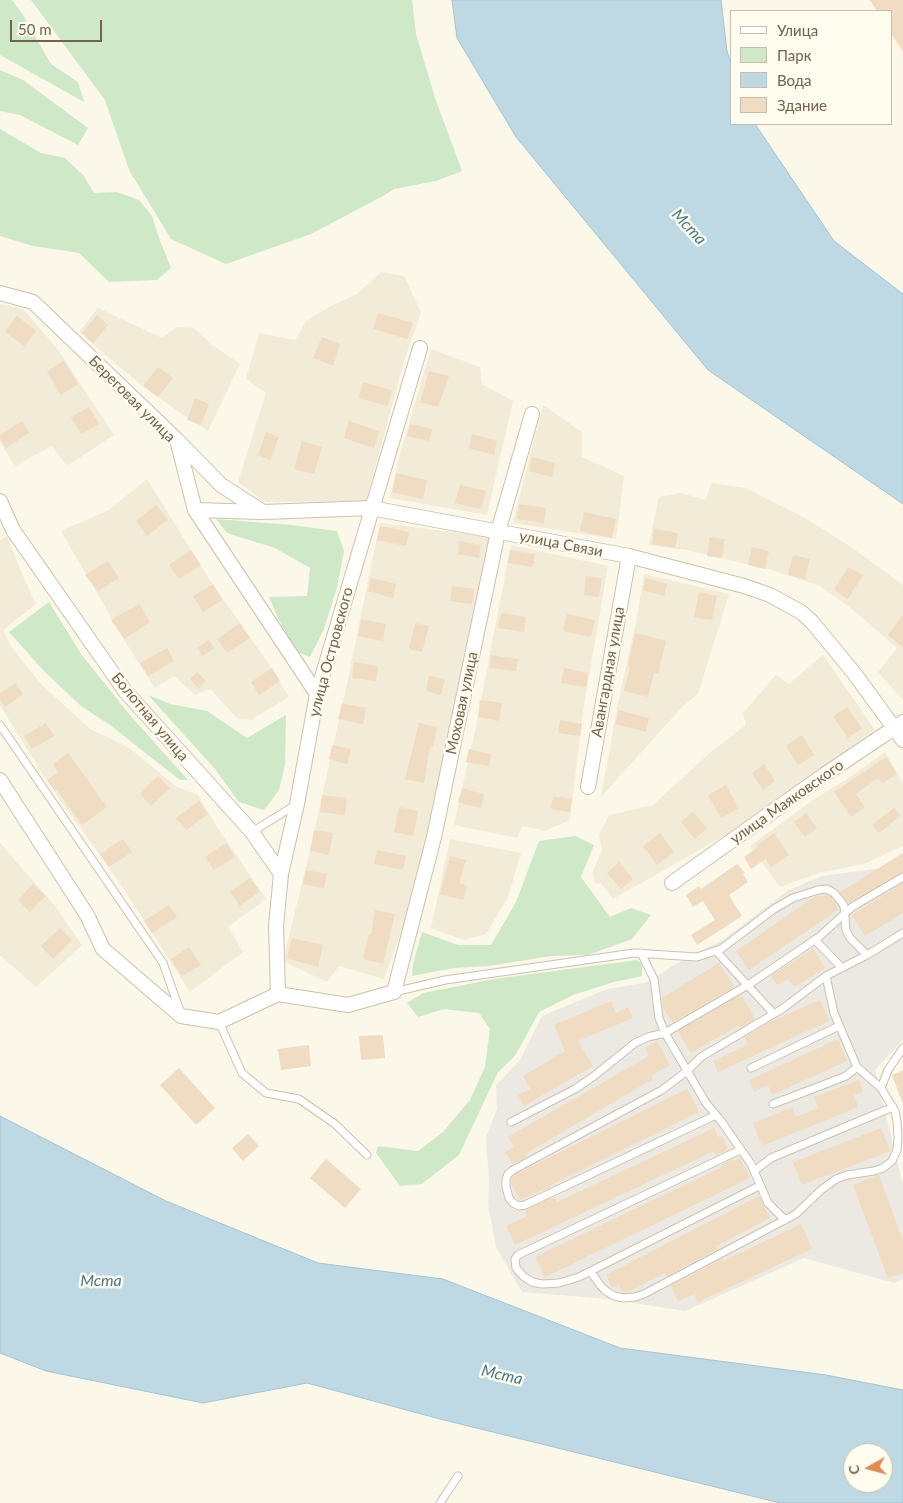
<!DOCTYPE html>
<html>
<head>
<meta charset="utf-8">
<style>
  body { margin:0 }
  #map { position:relative; width:903px; height:1503px; overflow:hidden; background:#fbf7e9; font-family:Lato,sans-serif }
  canvas { display:block }
  .legend { position:absolute; left:730px; top:10px; width:162px; height:115px; box-sizing:border-box; background:#fefbef; border:1px solid #c7beaf; margin:0; padding:6px 9px; list-style:none; font-size:15px; color:#74624e }
  .legend li { display:flex; align-items:center; gap:10px; height:25px }
  .legend b { width:25px; border:1px solid #c7beaf }
  .north { position:absolute; left:843px; top:1443px; width:50px; height:50px; box-sizing:border-box; background:#fefbef; border:1px solid #c7beaf; border-radius:50%; rotate:263deg; font-size:14px; font-weight:700; line-height:20px; text-align:center; color:#74624e }
  .north::after { content:''; display:block; margin:auto; width:18px; height:22px; background:#dd8c56; clip-path:polygon(50% 0,100% 100%,50% 72%,0 100%) }
  .scale { position:absolute; left:10px; top:20px; width:92px; height:22px; box-sizing:border-box; border:2px solid #74624e; border-top:0; padding-left:6px; font-size:15px; line-height:18px; white-space:nowrap; color:#74624e; -webkit-text-stroke:4px #fefbef; paint-order:stroke }
</style>
</head>
<body>
<div id="map">
<canvas width="903" height="1503"></canvas>
<ul class="legend">
<li><b style="height:6px;background:#fff"></b>Улица</li>
<li><b style="height:14px;background:#cfe8c8"></b>Парк</li>
<li><b style="height:14px;background:#bed8e4"></b>Вода</li>
<li><b style="height:14px;background:#efdcc2"></b>Здание</li>
</ul>
<div class="north">С</div>
<div class="scale">50 m</div>
</div>
<script>
const g = document.querySelector('canvas').getContext('2d');
g.lineJoin = 'round';
function fill(path, color) { g.fillStyle = color; g.fill(path, 'evenodd'); }
const poly = rows => new Path2D(rows.map(r => 'M' + r).join(''));
function stroke(path, color, width, dash) { g.strokeStyle = color; g.lineWidth = width; g.lineCap = dash ? 'butt' : 'round'; g.setLineDash(dash || []); g.stroke(path); }
function write(font, color, halo, rows, align = 'center') {
  g.font = font + ' Lato,sans-serif'; g.lineWidth = 5; g.setLineDash([]); g.textBaseline = 'middle'; g.strokeStyle = halo; g.fillStyle = color; for (const [text, x, y, turn = 0] of rows) {
    g.save(); g.translate(x, y); g.rotate((+turn || 0) * Math.PI / 180); g.textAlign = isNaN(turn) ? turn : align; if (halo) g.strokeText(text, 0, 0); g.fillText(text, 0, 0); g.restore();
  }
}
fill(poly([
  [381,272,404,276,421,312,405,358,366,501,265,502,238,482,266,393,246,379,259,333,295,340,307,320,329,307,357,294],
  [0,304,23,309,56,347,114,435,67,466,52,446,15,466,0,442],
  [98,308,162,338,177,327,194,328,211,344,240,364,208,431,176,410,136,381,79,332],
  [431,349,480,367,482,384,513,401,487,515,390,498,400,454],
  [543,405,582,432,582,457,624,476,616,539,513,523],
  [147,479,209,579,264,657,289,697,251,720,238,719,210,689,195,695,174,676,155,688,128,646,61,531,109,510],
  [711,483,746,488,807,519,851,547,903,585,903,700,878,672,897,648,853,610,820,586,772,570,687,550,649,545,659,497,680,493,706,500],
  [380,523,490,537,433,806,411,904,384,979,339,966,327,982,283,961,308,859,347,684],
  [7,536,22,574,36,604,3,630,12,648,42,685,90,729,128,747,177,787,198,795,217,827,266,899,228,927,243,952,190,992,123,888,43,775,0,705,0,540],
  [511,545,608,566,583,711,570,820,545,831,522,826,517,838,454,825,475,731],
  [644,574,729,594,698,694,683,706,601,797,619,698,636,622],
  [823,655,875,730,764,813,613,899,601,883,595,884,593,871,602,850,599,835,609,815,653,805,711,752,746,725,743,713,776,675,789,684],
  [885,752,903,783,903,846,864,864,819,873,780,887,750,846,813,800,852,776],
  [450,839,521,853,508,897,486,934,464,940,431,928],
  [0,843,55,906,82,945,36,987,0,955]
]), '#f2ebd7');
fill(poly([
  [903,865,903,1040,875,1070,903,1185,903,1279,894,1283,804,1258,685,1311,608,1299,522,1292,496,1247,488,1204,489,1180,486,1138,497,1109,496,1085,520,1060,542,1016,607,989,645,983,686,958,723,940,787,891,822,876]
]), '#ece9e2');
fill(poly([
  [0,0,12,0,23,15,51,64,78,82,84,102,0,55],
  [31,0,412,0,416,34,435,98,462,171,436,181,394,189,383,196,311,234,226,264,171,239,129,170,105,100],
  [0,70,23,80,88,128,78,145,20,115,0,111],
  [0,129,41,153,65,158,84,176,94,193,117,192,139,200,152,216,160,241,171,268,157,280,109,282,79,253,33,246,0,236],
  [216,519,291,525,337,531,344,551,337,587,324,629,310,657,297,652,281,624,269,597,307,596,310,568,275,548,227,533],
  [49,602,81,654,129,714,188,780,180,780,110,725,81,706,43,670,9,632],
  [148,695,170,704,207,711,247,738,286,715,285,765,279,790,264,810,239,802,215,769],
  [575,836,594,845,581,877,610,917,631,908,651,915,632,939,588,955,551,956,489,966,454,968,412,976,413,964,422,932,458,945,491,945,516,902,539,841],
  [637,960,642,964,642,976,614,982,573,995,539,1012,515,1056,498,1072,459,1155,422,1184,400,1186,376,1153,378,1146,418,1151,443,1132,470,1100,485,1067,490,1029,479,1013,444,1009,418,1017,407,1003,423,993,494,979]
]), '#cfe8c8');
const water = poly([
  [452,0,721,0,727,51,732,67,732,124,755,124,834,241,903,294,903,504,708,370,516,137,457,38,452,0],
  [0,1116,166,1201,318,1263,443,1279,620,1348,826,1375,903,1390,903,1503,780,1503,436,1418,307,1383,203,1403,46,1371,0,1353,0,1116],
  [853,1453,883,1453,883,1483,853,1483,853,1453]
]);
fill(water, '#bed8e4');
stroke(water, '#a5c5d5', 1);
fill(poly([
  [870,0,903,0,903,52,892,35,892,11,877,11],
  [378,313,413,323,407,339,373,329],
  [97,315,108,325,93,343,82,333],
  [17,316,36,331,24,346,5,332],
  [322,337,340,344,333,366,313,358],
  [64,361,78,384,61,395,47,371],
  [158,367,173,378,158,397,143,386],
  [429,371,449,376,438,407,420,402],
  [363,382,392,390,388,406,359,398],
  [195,398,209,404,201,425,187,420],
  [89,407,99,424,81,434,71,417],
  [22,421,29,433,6,448,0,438,0,435],
  [349,421,379,431,374,448,344,438],
  [410,424,432,429,429,441,407,436],
  [266,432,279,437,270,460,258,455],
  [472,434,497,441,494,455,469,448],
  [302,441,322,447,314,474,294,469],
  [532,457,555,463,552,477,529,471],
  [396,473,427,480,423,499,392,492],
  [460,485,486,491,481,509,455,503],
  [519,504,546,508,544,523,517,519],
  [156,505,168,520,147,536,136,521],
  [584,512,616,519,612,538,580,531],
  [380,526,409,532,406,546,377,540],
  [654,529,678,533,675,548,652,544],
  [710,537,725,539,722,558,707,556],
  [459,541,481,545,479,558,458,554],
  [752,547,769,551,765,569,748,565],
  [191,550,201,565,179,579,169,565],
  [510,550,535,554,533,567,508,563],
  [793,555,810,559,805,579,788,575],
  [108,561,119,578,98,591,85,575],
  [848,567,863,575,848,599,834,590],
  [586,576,602,578,599,597,584,595],
  [371,578,396,584,393,598,368,591],
  [646,578,667,584,664,596,643,590],
  [213,584,222,600,203,612,193,596],
  [452,586,474,589,472,604,450,601],
  [699,592,717,596,712,620,694,617],
  [139,604,150,622,124,639,111,620],
  [501,613,526,617,524,632,498,628],
  [567,614,595,620,591,637,563,631],
  [903,615,903,647,888,635],
  [361,619,386,624,383,641,358,636],
  [240,623,250,638,227,653,217,639],
  [415,623,429,626,422,652,409,649],
  [635,633,666,641,658,674,654,673,648,697,624,691,630,667,628,666],
  [209,640,214,648,203,656,197,648],
  [167,648,174,661,148,676,140,663],
  [491,655,518,659,516,671,490,668],
  [354,662,378,666,376,681,352,678],
  [272,668,280,681,259,695,251,682],
  [564,668,588,673,586,687,561,683],
  [197,672,206,681,199,689,190,679],
  [429,676,445,679,441,695,426,691],
  [16,683,23,694,5,707,0,700,0,693],
  [480,700,502,703,499,721,478,717],
  [342,703,366,708,363,724,338,719],
  [847,707,862,728,848,738,833,716],
  [619,710,649,718,646,732,615,724],
  [560,720,582,724,580,736,558,733],
  [46,723,54,736,32,749,24,736],
  [419,723,437,727,433,747,430,746,424,783,405,779],
  [802,735,814,755,798,765,786,746],
  [332,745,351,749,347,764,329,759],
  [469,749,491,754,489,766,466,762],
  [68,753,107,807,82,825,57,790,55,791,47,780,58,772,53,764],
  [886,757,897,774,882,783,878,778,856,794,865,807,851,817,834,792],
  [764,764,775,781,763,790,752,773],
  [158,776,170,788,151,806,140,794],
  [726,785,739,808,721,818,708,795],
  [462,788,484,794,481,808,458,802],
  [322,795,347,798,345,815,320,812],
  [553,796,572,799,570,812,551,809],
  [199,801,208,814,186,830,176,818],
  [399,807,418,811,413,836,394,832],
  [894,808,900,816,879,833,872,825],
  [693,812,707,828,695,839,681,822],
  [806,813,817,828,805,837,794,822],
  [314,830,333,833,329,855,310,851],
  [660,833,674,852,657,865,643,846],
  [774,833,789,855,771,867,766,859,751,869,744,857,758,847,757,845],
  [123,839,132,852,109,867,100,854],
  [226,843,235,857,214,870,205,857],
  [377,850,406,856,403,870,374,864],
  [903,853,903,872,848,903,840,892],
  [450,856,466,860,459,883,467,886,463,900,440,894],
  [619,862,633,879,621,889,607,873],
  [737,864,745,873,743,874,748,882,729,895,742,916,697,945,691,935,715,920,703,901,693,907,686,895,699,886,701,889],
  [306,870,327,874,324,888,303,884],
  [250,878,260,891,240,906,230,892],
  [903,883,903,913,865,936,852,915],
  [33,884,46,896,30,912,18,900],
  [826,895,831,897,839,909,749,970,736,951,814,897],
  [169,905,177,917,152,933,144,921],
  [375,910,395,914,383,964,363,959,369,934,371,935],
  [60,928,72,940,53,959,41,946],
  [292,938,323,945,318,967,287,958],
  [189,947,201,965,182,976,171,959],
  [813,949,825,968,794,987,788,979,777,985,771,976],
  [719,963,734,987,673,1022,672,1020,671,1020,663,1008,662,998],
  [739,996,742,996,755,1019,740,1028,739,1025,691,1053,678,1031],
  [820,1000,829,1021,718,1072,713,1061,748,1045,745,1037,770,1022],
  [611,1001,616,1013,628,1007,633,1018,578,1041,593,1066,524,1106,518,1095,530,1089,523,1076,565,1051,554,1025],
  [383,1035,385,1058,361,1060,359,1036],
  [838,1039,847,1061,772,1095,768,1085,754,1092,749,1080],
  [657,1041,670,1065,651,1076,653,1079,525,1154,526,1157,513,1164,505,1152,514,1147,508,1137,649,1056,645,1048],
  [309,1045,311,1066,281,1070,278,1049],
  [179,1068,215,1108,196,1125,160,1085],
  [903,1070,903,1102,902,1102,892,1075],
  [859,1080,863,1092,854,1095,858,1107,762,1146,753,1123,792,1107,796,1117,818,1108,814,1097],
  [687,1089,699,1112,549,1186,550,1187,520,1200,511,1183,512,1177,516,1174],
  [714,1128,718,1137,722,1136,728,1150,716,1155,714,1151,515,1245,506,1226,527,1216,525,1210,554,1197,557,1202],
  [881,1128,890,1151,802,1185,793,1162],
  [248,1134,259,1146,243,1161,232,1148],
  [740,1158,750,1178,545,1277,535,1257,722,1167,721,1165,733,1159,734,1161],
  [326,1159,361,1189,345,1208,310,1178],
  [879,1175,903,1241,903,1273,888,1278,853,1185],
  [759,1196,770,1218,716,1246,718,1249,667,1276,665,1273,627,1292,623,1292,619,1285,612,1288,606,1275],
  [801,1224,812,1249,698,1302,694,1294,678,1301,671,1286,722,1259,723,1261]
]), '#efdcc2');
const lane = poly([
  [0,725,163,963,180,1011],
  [252,832,297,804],
  [815,940,842,968],
  [716,951,774,1014],
  [641,953,654,979,659,1018,665,1033,706,1103,721,1121,751,1164,768,1203,785,1220],
  [394,992,445,980,634,953,697,957,721,949,774,909,793,898,818,890,827,889,834,893,840,900,844,906,846,930,850,938,867,955],
  [219,1022,242,1073,266,1093,299,1099,335,1124,367,1155],
  [751,1068,839,1026],
  [881,1088,888,1070,903,1048],
  [773,1104,836,1080,846,1076,857,1067],
  [716,1115,525,1205,519,1206,513,1203,509,1198,506,1187,506,1179,508,1174,513,1170,662,1090,687,1071,701,1057,782,1009,826,976,867,955,903,933],
  [511,1122,575,1089,594,1076,635,1043,648,1037,665,1033,748,985,819,937,852,907,903,877],
  [740,1150,518,1255,515,1259,516,1268,523,1276,532,1282,542,1284,559,1283,579,1277,759,1186],
  [754,1171,771,1158,893,1107],
  [591,1272,600,1285,606,1291,614,1296,624,1298,635,1297,644,1294,796,1214,821,1190,836,1179,847,1175,874,1171,883,1168,892,1161,897,1150,898,1138,897,1121,895,1111,881,1088,857,1067,834,1013,826,976],
  [440,1503,458,1476]
]);
const street = poly([
  [0,293,33,302,177,440,195,510,317,694],
  [177,440,221,485,263,512,371,508,629,556,744,586,770,595,801,612,812,622,854,673,903,740],
  [0,501,13,530,125,691,252,832,281,874],
  [195,510,262,512],
  [0,780,87,915,103,949,181,1016,219,1022,278,994,348,1005,394,992,434,837,498,532,532,414],
  [588,787,629,556],
  [672,883,824,775,903,722],
  [278,994,276,926,281,874,297,804,317,694,420,348]
]);
stroke(lane, '#cdc1af', 9);
stroke(street, '#cdc1af', 16);
stroke(lane, '#fff', 7);
stroke(street, '#fff', 14);
write('15px', '#74624e', '#fefbef', [
  ["Береговая улица",132,399,45],
  ["улица Связи",561,544,11],
  ["улица Островского",331,652,-75],
  ["Авангардная улица",608,672,-80],
  ["Моховая улица",462,703,-78],
  ["Болотная улица",150,717,50],
  ["улица Маяковского",787,802,-35]
]);
write('italic 16px', '#4c778c', '#fefbef', [
  ["Мста",689,227,47],
  ["Мста",101,1281],
  ["Мста",502,1375,13]
]);
</script>
</body>
</html>
